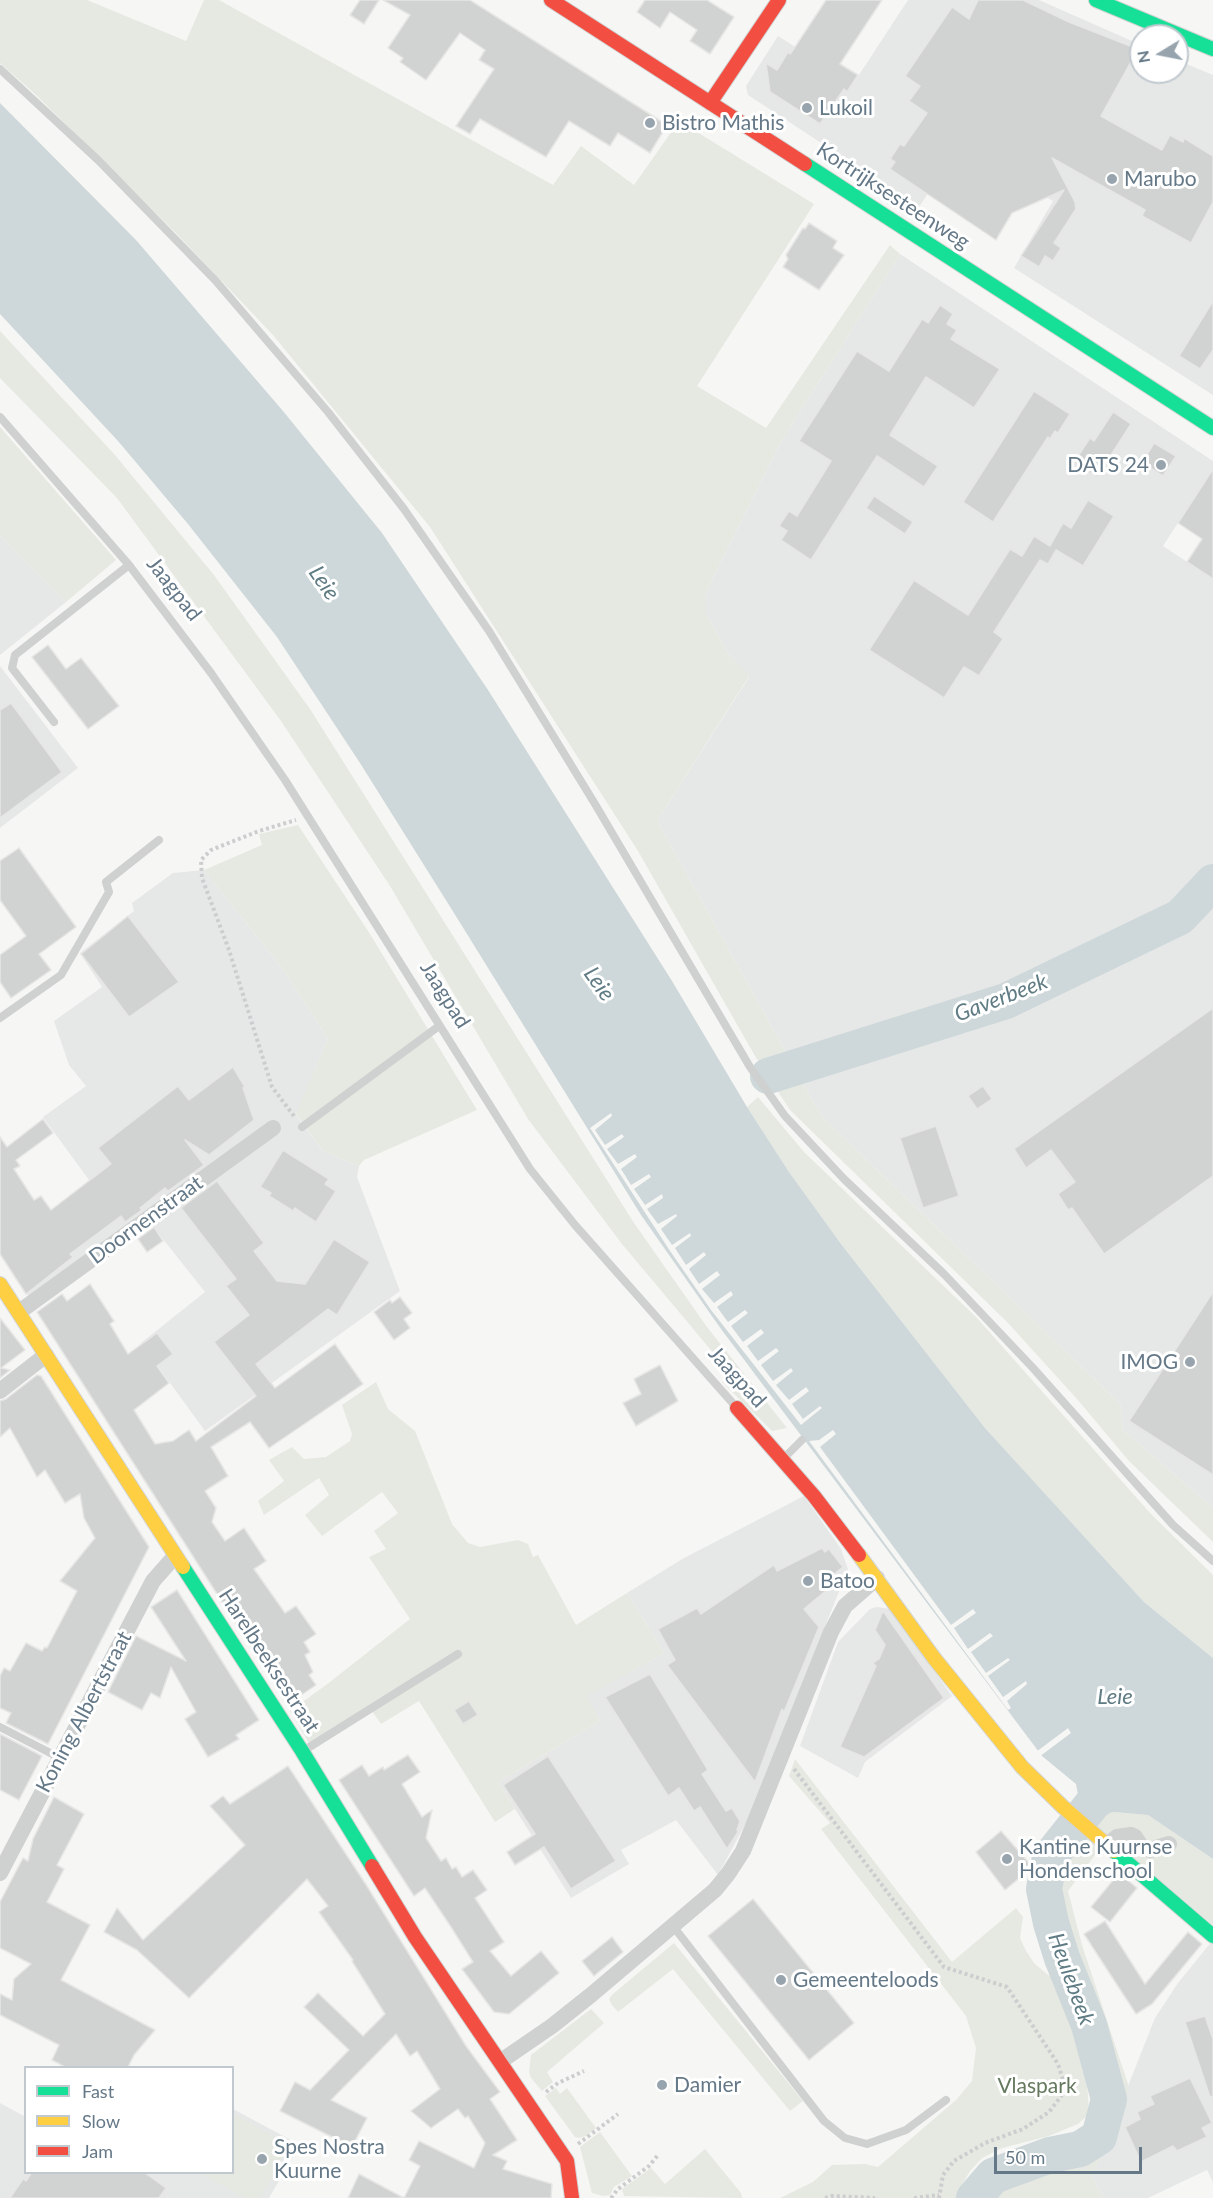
<!DOCTYPE html>
<html>
<head>
<meta charset="utf-8">
<style>
  body { margin:0 }
  #map { position:relative; width:1213px; height:2198px; overflow:hidden; background:#f6f6f4; font-family:Lato,sans-serif }
  canvas { display:block }
  .legend { position:absolute; left:24px; top:2066px; width:210px; height:108px; box-sizing:border-box; background:#fff; border:2px solid #c1c9cf; margin:0; padding:8px 10px; list-style:none; font-size:18px; color:#647887 }
  .legend li { display:flex; align-items:center; gap:12px; height:30px }
  .legend b { width:30px; border:2px solid #c1c9cf }
  .north { position:absolute; left:1129px; top:24px; width:60px; height:60px; box-sizing:border-box; background:#fff; border:2px solid #c1c9cf; border-radius:50%; rotate:260deg; font-size:16px; font-weight:700; line-height:24px; text-align:center; color:#647887 }
  .north::after { content:''; display:block; margin:auto; width:21px; height:27px; background:#97a4ad; clip-path:polygon(50% 0,100% 100%,50% 72%,0 100%) }
  .scale { position:absolute; left:994px; top:2147px; width:148px; height:27px; box-sizing:border-box; border:3px solid #647887; border-top:0; padding-left:8px; font-size:18px; line-height:21px; white-space:nowrap; color:#647887; -webkit-text-stroke:4px #fff; paint-order:stroke }
</style>
</head>
<body>
<div id="map">
<canvas width="1213" height="2198"></canvas>
<ul class="legend">
<li><b style="height:8px;background:#16e098"></b>Fast</li>
<li><b style="height:8px;background:#ffcf43"></b>Slow</li>
<li><b style="height:8px;background:#f24e42"></b>Jam</li>
</ul>
<div class="north">N</div>
<div class="scale">50 m</div>
</div>
<script>
const g = document.querySelector('canvas').getContext('2d');
g.lineJoin = 'round';
function fill(path, color) { g.fillStyle = color; g.fill(path, 'evenodd'); }
const poly = rows => new Path2D(rows.map(r => 'M' + r).join(''));
function stroke(path, color, width, dash) { g.strokeStyle = color; g.lineWidth = width; g.lineCap = dash ? 'butt' : 'round'; g.setLineDash(dash || []); g.stroke(path); }
function write(font, color, halo, rows, align = 'center') {
  g.font = font + ' Lato,sans-serif'; g.lineWidth = 6; g.setLineDash([]); g.textBaseline = 'middle'; g.strokeStyle = halo; g.fillStyle = color; for (const [text, x, y, turn = 0] of rows) {
    g.save(); g.translate(x, y); g.rotate((+turn || 0) * Math.PI / 180); g.textAlign = isNaN(turn) ? turn : align; if (halo) g.strokeText(text, 0, 0); g.fillText(text, 0, 0); g.restore();
  }
}
fill(poly([
  [908,0,1039,0,1141,45,1141,72,1177,72,1177,60,1213,75,1213,395,1014,268,1053,201,1041,194,966,136,919,207,748,95,746,86,778,36,853,84],
  [900,254,1213,461,1213,469,1163,546,1210,577,1213,573,1213,1508,1123,1430,1120,1404,822,1117,657,821,749,677,729,655,705,612,705,598,714,575,780,443],
  [0,535,66,602,0,655],
  [0,666,78,768,0,828],
  [204,870,285,972,328,1039,296,1115,323,1151,359,1166,357,1177,400,1291,205,1431,141,1343,205,1292,151,1224,36,1307,26,1293,73,1258,64,1248,81,1187,89,1180,43,1117,86,1086,69,1065,54,1021,102,987,80,953,134,911,132,903,173,873],
  [804,1496,841,1549,848,1569,747,1821,718,1875,676,1820,621,1850,629,1864,571,1898,498,1782,600,1721,586,1696,664,1653,627,1593,684,1558],
  [877,1607,891,1609,952,1696,865,1762,858,1778,800,1746,838,1642,870,1609],
  [1213,1940,1213,2182,1207,2170,1148,2198,1103,2198,1092,2177,1155,2018,1178,1983],
  [0,2103,24,2116,25,2114,26,2172,232,2172,233,2109,300,2145,269,2198,0,2198]
]), '#e6e8e7');
fill(poly([
  [0,0,87,0,186,41,204,0,219,0,553,185,581,146,634,185,679,121,814,204,697,386,766,428,890,245,900,254,780,443,714,575,705,598,705,612,729,655,749,676,657,821,822,1117,1120,1404,1123,1430,1213,1508,1213,1542,1129,1461,1077,1399,1008,1323,790,1110,755,1056,638,851,430,527,273,335,174,231,35,94,0,63],
  [0,331,115,455,214,575,310,709,634,1223,707,1327,787,1428,772,1431,722,1382,731,1374,622,1244,528,1119,390,886,281,721,117,498,0,378],
  [0,427,116,560,66,602,0,535],
  [298,825,370,934,477,1110,364,1160,359,1166,323,1151,296,1114,328,1039,285,972,204,870,262,845,259,834],
  [758,1097,804,1152,977,1318,1151,1514,1213,1575,1213,1658,1144,1602,985,1428,841,1244,789,1172,747,1107],
  [376,1382,388,1409,415,1431,452,1524,468,1543,480,1547,518,1540,528,1544,533,1557,538,1555,576,1625,627,1593,664,1653,587,1696,600,1721,498,1782,515,1809,495,1822,419,1701,381,1724,372,1711,313,1750,290,1711,326,1685,410,1619,369,1557,386,1549,374,1531,398,1513,382,1492,322,1536,305,1515,329,1495,319,1478,264,1515,258,1501,284,1481,269,1460,292,1447,304,1459,326,1457,350,1441,352,1434,342,1405],
  [795,1759,952,1962,1016,1908,1023,1917,1020,1938,1025,1949,1034,1963,1048,1975,1061,1982,1063,2004,1074,2034,1087,2080,1089,2114,1078,2124,1049,2136,1002,2148,982,2158,970,2171,959,2190,958,2198,780,2198,813,2182,832,2165,865,2164,878,2167,956,2100,972,2081,976,2048,966,2016,821,1829,830,1823,789,1776],
  [1114,1812,1148,1815,1213,1859,1213,1925,1092,1822,1096,1816],
  [1086,1835,1101,1847,1068,1891,1082,1945,1129,2087,1092,2177,1103,2198,984,2198,988,2183,1006,2168,1070,2156,1088,2146,1102,2134,1115,2096,1116,2083,1096,2013,1064,1920,1055,1906,1052,1895,1054,1883,1063,1863,1074,1847],
  [674,1943,803,2101,790,2111,673,1969,618,2012,612,2005,609,1999,613,1994],
  [591,2009,604,2023,547,2072,553,2082,542,2091,531,2078,529,2072,531,2055],
  [556,2088,560,2094,567,2088,596,2128,586,2136,579,2138,575,2137,545,2096],
  [233,2114,289,2145,260,2198,246,2198,200,2173,232,2172],
  [600,2132,632,2176,614,2187,610,2195,603,2196,592,2193,580,2147],
  [705,2149,741,2193,742,2198,624,2196,622,2189,651,2168,665,2184]
]), '#e6e9e2');
fill(poly([
  [0,103,136,240,283,411,382,533,488,690,672,981,747,1107,789,1172,841,1244,985,1428,1144,1602,1213,1658,1213,1859,1148,1815,1114,1812,1096,1816,1079,1800,1076,1784,1042,1756,721,1329,641,1215,454,913,360,763,277,637,188,524,118,441,0,314]
]), '#ced7d9');
fill(poly([
  [611,1113,612,1116,595,1130,605,1145,622,1134,624,1137,607,1149,618,1164,635,1154,637,1157,621,1169,631,1185,649,1174,651,1177,634,1189,645,1205,662,1194,663,1198,647,1209,658,1224,676,1214,677,1216,661,1229,672,1245,690,1233,691,1236,675,1248,686,1265,704,1252,706,1255,689,1269,699,1284,717,1271,720,1275,702,1289,714,1303,731,1291,733,1295,717,1307,728,1322,745,1310,748,1313,731,1326,743,1342,761,1329,764,1333,747,1346,758,1361,776,1348,779,1351,761,1365,773,1381,791,1368,793,1371,776,1385,789,1400,806,1387,809,1391,792,1404,803,1419,820,1406,822,1408,801,1425,711,1310,670,1251,590,1128],
  [833,1430,836,1434,820,1447,951,1625,973,1609,976,1613,954,1628,968,1649,990,1633,993,1636,971,1652,986,1673,1008,1658,1010,1660,988,1676,1003,1697,1026,1681,1027,1684,1007,1701,1011,1708,1008,1710,809,1441,819,1440],
  [1068,1728,1071,1733,1039,1757,1036,1752]
]), '#f6f6f4');
stroke(poly([
  [768,1076,1006,1001,1180,917,1213,882],
  [974,2198,993,2176,1050,2155,1080,2149,1099,2137,1109,2099,1089,2025,1062,1958,1051,1923,1044,1889,1050,1857,1093,1803,1127,1777]
]), '#ced7d9', 36);
const building = poly([
  [360,0,379,0,364,24,350,15,360,0],
  [383,0,470,0,667,125,650,153,618,133,610,146,569,121,546,157,480,119,470,134,456,126,494,69,479,60,485,50,460,33,426,80,400,62,403,58,388,48,410,15,383,0],
  [645,0,707,0,734,17,710,54,690,41,697,30,670,12,660,28,637,12,645,0],
  [826,0,882,0,840,64,858,75,847,92,844,89,820,124,770,92,766,63,777,70,788,52,790,54,795,47,826,0],
  [978,0,1023,0,1069,22,1138,49,1101,116,1162,150,1170,135,1183,142,1184,138,1213,156,1213,202,1191,243,1142,216,1145,210,1052,158,1075,202,1076,209,1054,243,1061,248,1053,261,1045,256,1039,267,1021,256,1064,190,1012,213,996,240,890,169,895,162,890,159,900,144,904,146,927,113,909,101,920,86,905,76,952,7,969,19,978,0],
  [809,223,837,241,833,248,844,255,819,290,783,267,788,259,786,255,803,228,805,229,809,223],
  [1213,301,1213,350,1200,369,1179,356,1213,301],
  [940,305,953,314,947,324,957,330,951,339,1000,369,974,408,926,377,890,435,938,466,924,487,877,456,811,560,781,540,787,531,779,526,789,511,797,516,831,461,799,441,857,351,889,371,922,319,928,323,940,305],
  [1034,391,1070,414,1058,433,1055,431,1050,439,1048,437,993,522,963,502,1034,391],
  [1113,412,1131,424,1097,477,1074,462,1090,438,1094,441,1113,412],
  [1154,443,1176,456,1163,476,1142,463,1154,443],
  [1213,469,1213,579,1187,562,1202,539,1178,523,1213,469],
  [874,496,913,522,905,534,866,508,874,496],
  [1088,500,1114,516,1083,566,1056,550,1048,564,1040,560,994,632,1003,639,979,676,964,667,944,698,869,650,914,580,968,615,1010,549,1022,556,1034,536,1050,546,1063,523,1071,528,1088,500],
  [48,645,66,669,81,658,119,706,88,729,32,657,48,645],
  [11,703,62,772,0,818,0,710,11,703],
  [19,848,76,927,39,954,51,970,11,998,0,982,0,955,26,936,0,900,0,861,19,848],
  [128,916,179,982,129,1017,81,954,128,916],
  [1213,1008,1213,1176,1104,1254,1072,1208,1068,1210,1058,1194,1075,1182,1051,1150,1026,1168,1014,1149,1213,1008],
  [233,1067,245,1087,243,1088,254,1120,209,1155,185,1140,204,1165,168,1191,165,1188,140,1208,142,1210,125,1222,121,1216,70,1254,73,1257,26,1294,0,1254,0,1137,7,1147,43,1119,53,1133,16,1160,20,1166,14,1169,34,1200,41,1196,51,1210,111,1164,98,1148,178,1086,189,1100,233,1067],
  [983,1086,992,1099,977,1109,968,1096,983,1086],
  [936,1126,959,1196,923,1208,900,1138,936,1126],
  [283,1150,329,1179,325,1184,336,1191,316,1222,295,1208,293,1211,269,1196,271,1193,260,1187,283,1150],
  [217,1181,264,1243,254,1251,277,1281,305,1284,334,1239,370,1262,337,1315,328,1309,256,1364,275,1388,335,1344,363,1384,269,1448,250,1422,211,1447,228,1476,205,1491,216,1508,212,1522,225,1541,244,1528,266,1561,254,1569,285,1613,296,1606,316,1634,304,1642,310,1652,305,1655,313,1672,309,1675,316,1685,294,1700,288,1690,284,1692,273,1674,270,1677,37,1312,62,1294,67,1301,90,1284,114,1321,110,1324,128,1354,157,1333,173,1354,157,1366,169,1383,134,1410,155,1444,173,1441,189,1430,196,1441,256,1396,214,1342,249,1315,226,1286,236,1279,181,1208,217,1181],
  [154,1227,163,1241,147,1252,138,1239,154,1227],
  [1213,1292,1213,1475,1129,1421,1213,1292],
  [400,1297,412,1313,404,1319,410,1328,394,1340,374,1312,390,1300,392,1303,400,1297],
  [0,1318,25,1350,1,1368,10,1370,0,1378,0,1318],
  [660,1365,678,1401,636,1426,623,1403,641,1394,634,1379,660,1365],
  [37,1375,41,1376,149,1547,48,1744,6,1723,11,1713,0,1708,0,1676,4,1668,10,1671,26,1643,42,1651,45,1647,47,1648,77,1591,60,1581,95,1538,84,1518,80,1494,65,1503,45,1470,37,1477,10,1428,0,1437,0,1401,6,1399,37,1375],
  [822,1548,825,1552,829,1549,843,1567,829,1578,834,1584,804,1609,819,1627,784,1712,782,1709,755,1782,667,1665,675,1660,658,1629,697,1608,701,1614,774,1565,777,1571,822,1548],
  [177,1590,259,1720,236,1735,239,1739,208,1757,185,1719,196,1712,171,1667,160,1698,151,1693,142,1710,108,1692,136,1636,186,1661,151,1607,177,1590],
  [883,1611,944,1698,864,1757,840,1747,876,1666,873,1663,879,1659,885,1645,875,1630,883,1611],
  [650,1674,708,1770,702,1774,726,1811,732,1808,740,1821,737,1830,738,1832,727,1849,700,1807,694,1811,679,1788,668,1796,605,1697,650,1674],
  [469,1701,478,1715,463,1724,454,1710,469,1701],
  [0,1734,42,1756,19,1800,0,1790,0,1734],
  [408,1755,420,1772,402,1784,422,1817,432,1810,426,1838,441,1861,446,1858,452,1869,456,1867,462,1877,473,1870,487,1890,475,1898,504,1942,490,1951,511,1976,541,1951,559,1973,509,2014,494,2012,462,1969,473,1962,451,1927,425,1888,414,1896,339,1780,362,1765,369,1776,383,1767,384,1770,408,1755],
  [548,1756,616,1861,571,1889,544,1847,515,1865,507,1852,535,1834,503,1785,548,1756],
  [288,1766,365,1883,466,2046,500,2092,490,2099,517,2140,493,2155,507,2161,503,2169,552,2184,551,2198,348,2198,359,2174,404,2198,420,2166,409,2160,419,2141,474,2168,485,2143,468,2116,465,2118,458,2109,431,2128,411,2111,440,2089,417,2051,410,2056,396,2034,331,2100,367,2118,352,2147,280,2111,295,2082,310,2090,349,2050,304,2007,318,1993,363,2036,385,2014,352,1961,353,1960,319,1912,328,1906,307,1879,189,1998,137,1950,104,1932,117,1908,143,1940,245,1845,210,1806,223,1796,230,1804,288,1766],
  [54,1797,84,1814,57,1865,64,1869,47,1902,90,1925,61,1980,155,2030,134,2055,128,2067,65,2067,52,2060,59,2045,0,2015,0,1994,12,2000,14,1979,31,1964,0,1948,0,1902,23,1858,28,1861,33,1839,54,1797],
  [1001,1831,1030,1864,1020,1871,1023,1875,1005,1890,976,1852,1001,1831],
  [1119,1873,1137,1888,1110,1922,1091,1907,1119,1873],
  [753,1899,854,2023,809,2060,708,1936,753,1899],
  [1105,1921,1145,1984,1188,1932,1202,1944,1152,2004,1136,2014,1084,1934,1105,1921],
  [612,1937,623,1952,594,1976,582,1961,612,1937],
  [1205,2016,1213,2039,1213,2096,1210,2097,1185,2022,1205,2016],
  [1190,2078,1212,2123,1202,2128,1207,2137,1177,2151,1173,2146,1141,2162,1125,2127,1140,2119,1137,2112,1154,2104,1150,2096,1190,2078],
  [32,2172,144,2172,166,2188,159,2198,10,2198,23,2179,26,2181,32,2172]
]);
fill(building, '#d1d2d2');
stroke(building, '#e6e6e4', 1.5);
const fast = poly([
  [1096,0,1213,49],
  [805,164,1213,428],
  [183,1567,302,1751,372,1866],
  [1114,1851,1213,1936]
]);
const slow = poly([
  [0,1284,183,1567],
  [859,1555,934,1658,1022,1767,1063,1807,1114,1851]
]);
const jam = poly([
  [551,0,805,164],
  [710,103,779,0],
  [737,1408,814,1496,859,1555],
  [372,1866,415,1937,567,2161,572,2198]
]);
stroke(fast, '#d2d4d4', 16);
stroke(slow, '#d2d4d4', 16);
stroke(jam, '#d2d4d4', 16);
stroke(poly([
  [294,1116,272,1087,229,950,202,878,201,860,211,850,259,831,296,820],
  [794,1769,944,1967,1007,1987,1058,2064,1063,2080,1062,2095,1049,2112,1023,2129,985,2143,954,2161,943,2175,939,2198],
  [546,2092,558,2083,584,2071],
  [578,2144,618,2114],
  [611,2198,618,2189,649,2166,658,2155],
  [825,2198,832,2196,875,2198],
  [914,2198,939,2195]
]), '#cccdce', 4, [3, 3]);
stroke(poly([
  [0,69,98,160,215,280,328,412,404,509,489,631,595,804,750,1067,785,1116,844,1179,944,1274,1033,1368,1173,1525,1213,1561],
  [0,417,129,565,211,673,285,780,530,1169,575,1225,737,1408],
  [54,722,12,668,15,655,129,565],
  [0,1018,61,975,109,892,106,882,159,840],
  [302,1127,439,1026],
  [783,1459,802,1440],
  [0,1727,60,1758],
  [303,1751,458,1654],
  [673,1926,824,2121,845,2138,867,2144,906,2130,946,2100]
]), '#cfd1d1', 8);
stroke(poly([
  [19,1312,273,1128],
  [0,1391,46,1355],
  [1112,1841,1117,1837,1131,1835,1135,1837,1141,1846,1150,1850,1169,1844],
  [0,1873,153,1581,175,1556],
  [501,2061,552,2026,591,1995,715,1890,728,1874,743,1851,831,1632,845,1606,877,1578]
]), '#cfd1d1', 16);
stroke(fast, '#16e098', 14);
stroke(slow, '#ffcf43', 14);
stroke(jam, '#f24e42', 14);
for (const [x, y, r, color] of [
  [807,108,6,"#97a4ad"],
  [650,123,6,"#97a4ad"],
  [1112,179,6,"#97a4ad"],
  [1161,465,6,"#97a4ad"],
  [1190,1362,6,"#97a4ad"],
  [808,1581,6,"#97a4ad"],
  [1007,1859,6,"#97a4ad"],
  [781,1980,6,"#97a4ad"],
  [662,2085,6,"#97a4ad"],
  [262,2159,6,"#97a4ad"]
]) { const dot = new Path2D(); dot.arc(x, y, r, 0, 2 * Math.PI); g.fillStyle = color; g.fill(dot); stroke(dot, '#fff', 2); }
write('21px', '#647887', '#fff', [
  ["Lukoil",819,108],
  ["Bistro Mathis",662,123],
  ["Marubo",1124,179],
  ["DATS 24",1149,465,"right"],
  ["IMOG",1178,1362,"right"],
  ["Batoo",820,1581],
  ["Kantine Kuurnse",1019,1847],
  ["Hondenschool",1019,1871],
  ["Gemeenteloods",793,1980],
  ["Damier",674,2085],
  ["Spes Nostra",274,2147],
  ["Kuurne",274,2171]
], 'left');
write('21px', '#647887', '#fff', [
  ["Kortrijksesteenweg",893,196,33],
  ["Jaagpad",174,589,52],
  ["Jaagpad",445,995,58],
  ["Doornenstraat",146,1220,-36],
  ["Jaagpad",737,1377,48],
  ["Harelbeeksestraat",269,1661,57],
  ["Koning Albertstraat",84,1712,-62]
]);
write('21px', '#65795f', '#fff', [
  ["Vlaspark",1037,2086]
]);
write('italic 22px', '#5f7b83', '#fff', [
  ["Leie",324,583,56],
  ["Leie",599,984,55],
  ["Gaverbeek",1001,998,-21],
  ["Leie",1115,1697],
  ["Heulebeek",1071,1979,70]
]);
</script>
</body>
</html>
